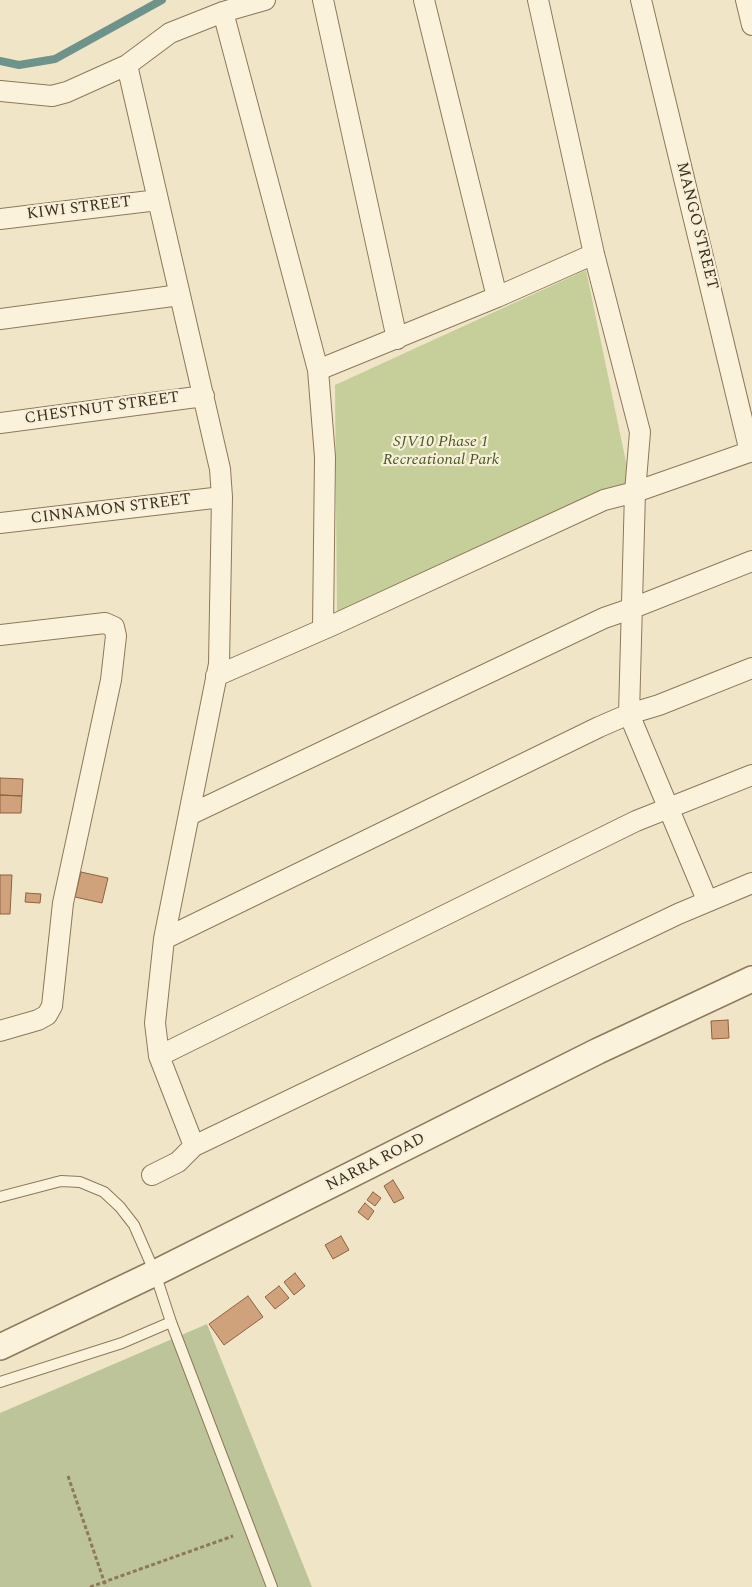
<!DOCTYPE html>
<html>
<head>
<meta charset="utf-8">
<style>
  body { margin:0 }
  canvas { display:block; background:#f0e6c7 }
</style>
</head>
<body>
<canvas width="752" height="1587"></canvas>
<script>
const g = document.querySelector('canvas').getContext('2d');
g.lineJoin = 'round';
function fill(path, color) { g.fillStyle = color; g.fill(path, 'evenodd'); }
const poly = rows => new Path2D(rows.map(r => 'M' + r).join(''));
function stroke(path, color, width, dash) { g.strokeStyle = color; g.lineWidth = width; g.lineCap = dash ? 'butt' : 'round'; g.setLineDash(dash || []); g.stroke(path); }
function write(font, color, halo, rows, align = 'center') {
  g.font = font + ' Spectral,serif'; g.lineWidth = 4.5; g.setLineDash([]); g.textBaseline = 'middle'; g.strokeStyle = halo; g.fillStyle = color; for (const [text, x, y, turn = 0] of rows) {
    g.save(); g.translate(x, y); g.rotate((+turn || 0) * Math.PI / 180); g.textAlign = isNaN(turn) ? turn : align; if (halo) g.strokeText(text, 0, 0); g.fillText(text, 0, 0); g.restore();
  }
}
fill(poly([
  [586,270,630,481,337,617,335,385]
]), '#c6cf9a');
fill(poly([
  [207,1324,312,1587,0,1587,0,1413]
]), '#bdc499');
stroke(poly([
  [0,61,19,65,55,59,162,0]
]), '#6e938b', 8);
const building = poly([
  [0,778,23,779,22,796,0,795,0,778],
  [0,795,22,796,21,813,0,813,0,795],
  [81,872,108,878,102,903,75,897,81,872],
  [0,875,12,875,10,914,0,914,0,875],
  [26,893,41,894,40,903,25,902,26,893],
  [728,1020,729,1038,712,1039,711,1021,728,1020],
  [393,1180,404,1198,394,1203,384,1186,393,1180],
  [373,1192,381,1198,375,1206,367,1200,373,1192],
  [365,1203,374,1211,368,1220,358,1212,365,1203],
  [341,1236,349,1250,333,1259,325,1245,341,1236],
  [295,1273,305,1286,294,1295,284,1282,295,1273],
  [279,1286,289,1298,275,1309,265,1297,279,1286],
  [248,1296,263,1317,224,1345,209,1324,248,1296]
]);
fill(building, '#cfa27c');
stroke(building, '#8d6240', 1);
const service = poly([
  [0,1197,61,1181,80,1182,104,1192,120,1207,134,1225,155,1273,171,1322,272,1587],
  [0,1382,122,1343,171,1322]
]);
const minor = poly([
  [323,0,397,339],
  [424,0,497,297],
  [538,0,594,254,640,432,635,492,629,714,707,900],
  [641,0,750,452],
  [746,0,752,25],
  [223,12,318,370,325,457,323,629],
  [127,65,220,469,222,497,219,664,164,939,155,1023,159,1056,194,1146],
  [0,91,52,96,67,92,127,65,170,33,223,12,265,0],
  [0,219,158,200],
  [0,319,180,295],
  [318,370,497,297,594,254],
  [0,423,204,396],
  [0,523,222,497],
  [0,635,105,623,114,627,116,636,111,680,63,903,52,1006,47,1015,38,1020,0,1031],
  [216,676,333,625,604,500,635,492,752,451],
  [189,815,604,618,633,608,752,561],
  [164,939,599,727,629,714,659,705,752,668],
  [159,1056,636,821,752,775],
  [152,1175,178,1162,194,1146,678,914,752,883]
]);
const tertiary = poly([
  [0,1347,155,1273,598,1051,752,979]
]);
stroke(service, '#8d785b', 12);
stroke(minor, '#8d785b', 22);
stroke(tertiary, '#8d785b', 28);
stroke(poly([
  [68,1476,106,1587],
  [90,1587,233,1536]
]), '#8d785b', 3, [4, 2.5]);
stroke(service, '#faf2db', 10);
stroke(minor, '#faf2db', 20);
stroke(tertiary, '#faf2db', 25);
write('16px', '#3d2f20', '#f7efd7', [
  ["KIWI STREET",79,209,-7],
  ["MANGO STREET",696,226,76],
  ["CHESTNUT STREET",102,409,-8],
  ["CINNAMON STREET",111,510,-7],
  ["NARRA ROAD",376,1163,-27]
]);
write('italic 16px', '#4a5a25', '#f7efd7', [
  ["SJV10 Phase 1",441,443],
  ["Recreational Park",441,461]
]);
</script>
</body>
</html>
